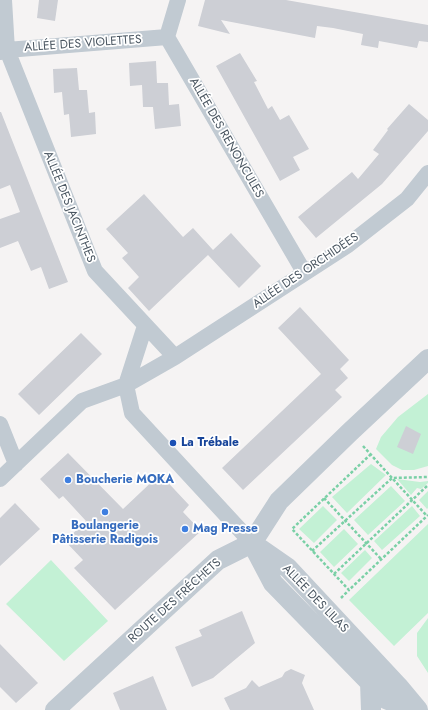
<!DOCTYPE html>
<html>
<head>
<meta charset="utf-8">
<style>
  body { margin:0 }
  canvas { display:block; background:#f5f3f3 }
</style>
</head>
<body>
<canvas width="428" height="710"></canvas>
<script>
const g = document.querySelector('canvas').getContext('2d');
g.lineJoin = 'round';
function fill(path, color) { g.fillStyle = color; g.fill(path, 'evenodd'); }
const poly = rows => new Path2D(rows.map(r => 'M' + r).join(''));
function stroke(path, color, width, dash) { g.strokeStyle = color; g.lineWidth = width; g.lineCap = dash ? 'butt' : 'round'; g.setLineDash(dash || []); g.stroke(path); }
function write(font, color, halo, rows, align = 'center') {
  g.font = font + ' Jost,sans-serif'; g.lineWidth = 3.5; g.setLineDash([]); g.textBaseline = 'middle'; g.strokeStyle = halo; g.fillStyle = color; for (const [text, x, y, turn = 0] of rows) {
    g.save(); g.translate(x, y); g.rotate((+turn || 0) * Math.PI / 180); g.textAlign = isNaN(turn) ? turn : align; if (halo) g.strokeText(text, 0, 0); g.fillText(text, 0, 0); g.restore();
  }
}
fill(poly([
  [428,394,428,466,414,470,402,470,392,465,376,449,381,437,398,417],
  [371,464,386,475,347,513,332,497],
  [397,479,420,482,428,481,428,483,421,489,417,488,411,495],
  [391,486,405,501,368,535,354,520],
  [428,491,428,508,427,509,419,500],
  [323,506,337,520,314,543,299,529],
  [412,506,420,516,382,550,374,541],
  [428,524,428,613,394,646,349,600],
  [344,529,358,544,334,567,320,552],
  [365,550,372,558,349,581,341,573],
  [51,560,108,621,64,661,6,604],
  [428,618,428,673,417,656,417,633]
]), '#c3f1d5');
fill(poly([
  [39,0,58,0,55,21,37,18],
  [205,0,286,0,428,25,428,42,419,41,417,48,379,41,378,48,361,45,363,34,333,28,317,26,315,38,221,20,230,34,198,26],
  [240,53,257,81,254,82,268,109,272,106,280,120,289,115,309,149,293,157,300,170,280,181,216,66],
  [156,61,157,83,168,83,169,105,179,104,181,126,155,129,153,107,143,107,142,85,130,86,129,63],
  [77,68,79,90,87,90,89,113,95,112,96,134,71,137,69,114,64,115,62,92,54,93,53,69],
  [409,104,428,120,428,131,382,184,316,238,298,217,352,172,358,179,379,154,373,150,388,130,387,129],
  [0,112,1,112,68,282,49,289,41,267,31,271,18,241,0,248,0,219,20,212,10,185,0,189],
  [144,194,183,237,193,228,213,250,231,233,261,266,239,288,208,255,149,311,128,288,139,277,122,258,128,253,106,229],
  [300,307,349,360,340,369,348,378,335,390,342,397,243,490,222,468,321,374,278,328],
  [81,333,102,354,39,415,18,394],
  [406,426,421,434,413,454,397,447],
  [68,453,123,509,160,474,189,505,183,512,201,531,115,610,74,568,83,560,65,541,86,521,63,496,59,499,40,479],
  [15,503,40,529,0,566,0,518],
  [242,611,255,643,213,678,192,687,175,647,202,636,199,630],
  [0,644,38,683,16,703,0,687],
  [291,669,305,675,302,683,314,710,230,710,224,698,246,688,252,680,259,687,282,677,285,672],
  [153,676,167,710,120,710,113,693]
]), '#cdcfd5');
stroke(poly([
  [363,446,392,478,428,477],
  [371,454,292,529,349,590,428,515],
  [324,498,381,559],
  [312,551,392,478,427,516],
  [334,574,428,485],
  [341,598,349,590]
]), '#7ad0a6', 2.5, [3, 2]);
stroke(poly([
  [4,0,7,50,95,271,175,357],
  [178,0,167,37,304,272],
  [0,52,7,50,167,37],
  [145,326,126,385,132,413,252,543],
  [0,424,16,464],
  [0,479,82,401,126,385,175,357,348,245,407,199,428,173]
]), '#c1cad2', 16);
stroke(poly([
  [252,543,288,568,398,686,418,710],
  [253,545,273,583,386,699,411,710],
  [370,682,371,710],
  [55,710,218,560,252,543,279,501,350,432,428,359]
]), '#c1cad2', 20);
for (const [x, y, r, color] of [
  [173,443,4,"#1a4fb4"],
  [68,480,4,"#3f7fe0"],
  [105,512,4,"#3f7fe0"],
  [185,529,4,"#3f7fe0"]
]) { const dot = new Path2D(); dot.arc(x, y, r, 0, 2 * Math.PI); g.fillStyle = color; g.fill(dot); stroke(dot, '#fff', 1.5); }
write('12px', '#4a5661', '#fff', [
  ["ALLÉE DES VIOLETTES",83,44,-4],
  ["ALLÉE DES RENONCULES",226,138,60],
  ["ALLÉE DES JACINTHES",69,207,68],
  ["ALLÉE DES ORCHIDÉES",306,271,-34],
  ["ALLÉE DES LILAS",315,599,46],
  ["ROUTE DES FRÉCHETS",175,601,-42]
]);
write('bold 12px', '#164399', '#fff', [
  ["La Trébale",181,443]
], 'left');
write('bold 12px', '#366cbe', '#fff', [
  ["Boucherie MOKA",76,480],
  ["Boulangerie",105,526,"center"],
  ["Pâtisserie Radigois",105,540,"center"],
  ["Mag Presse",193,529]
], 'left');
</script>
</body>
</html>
